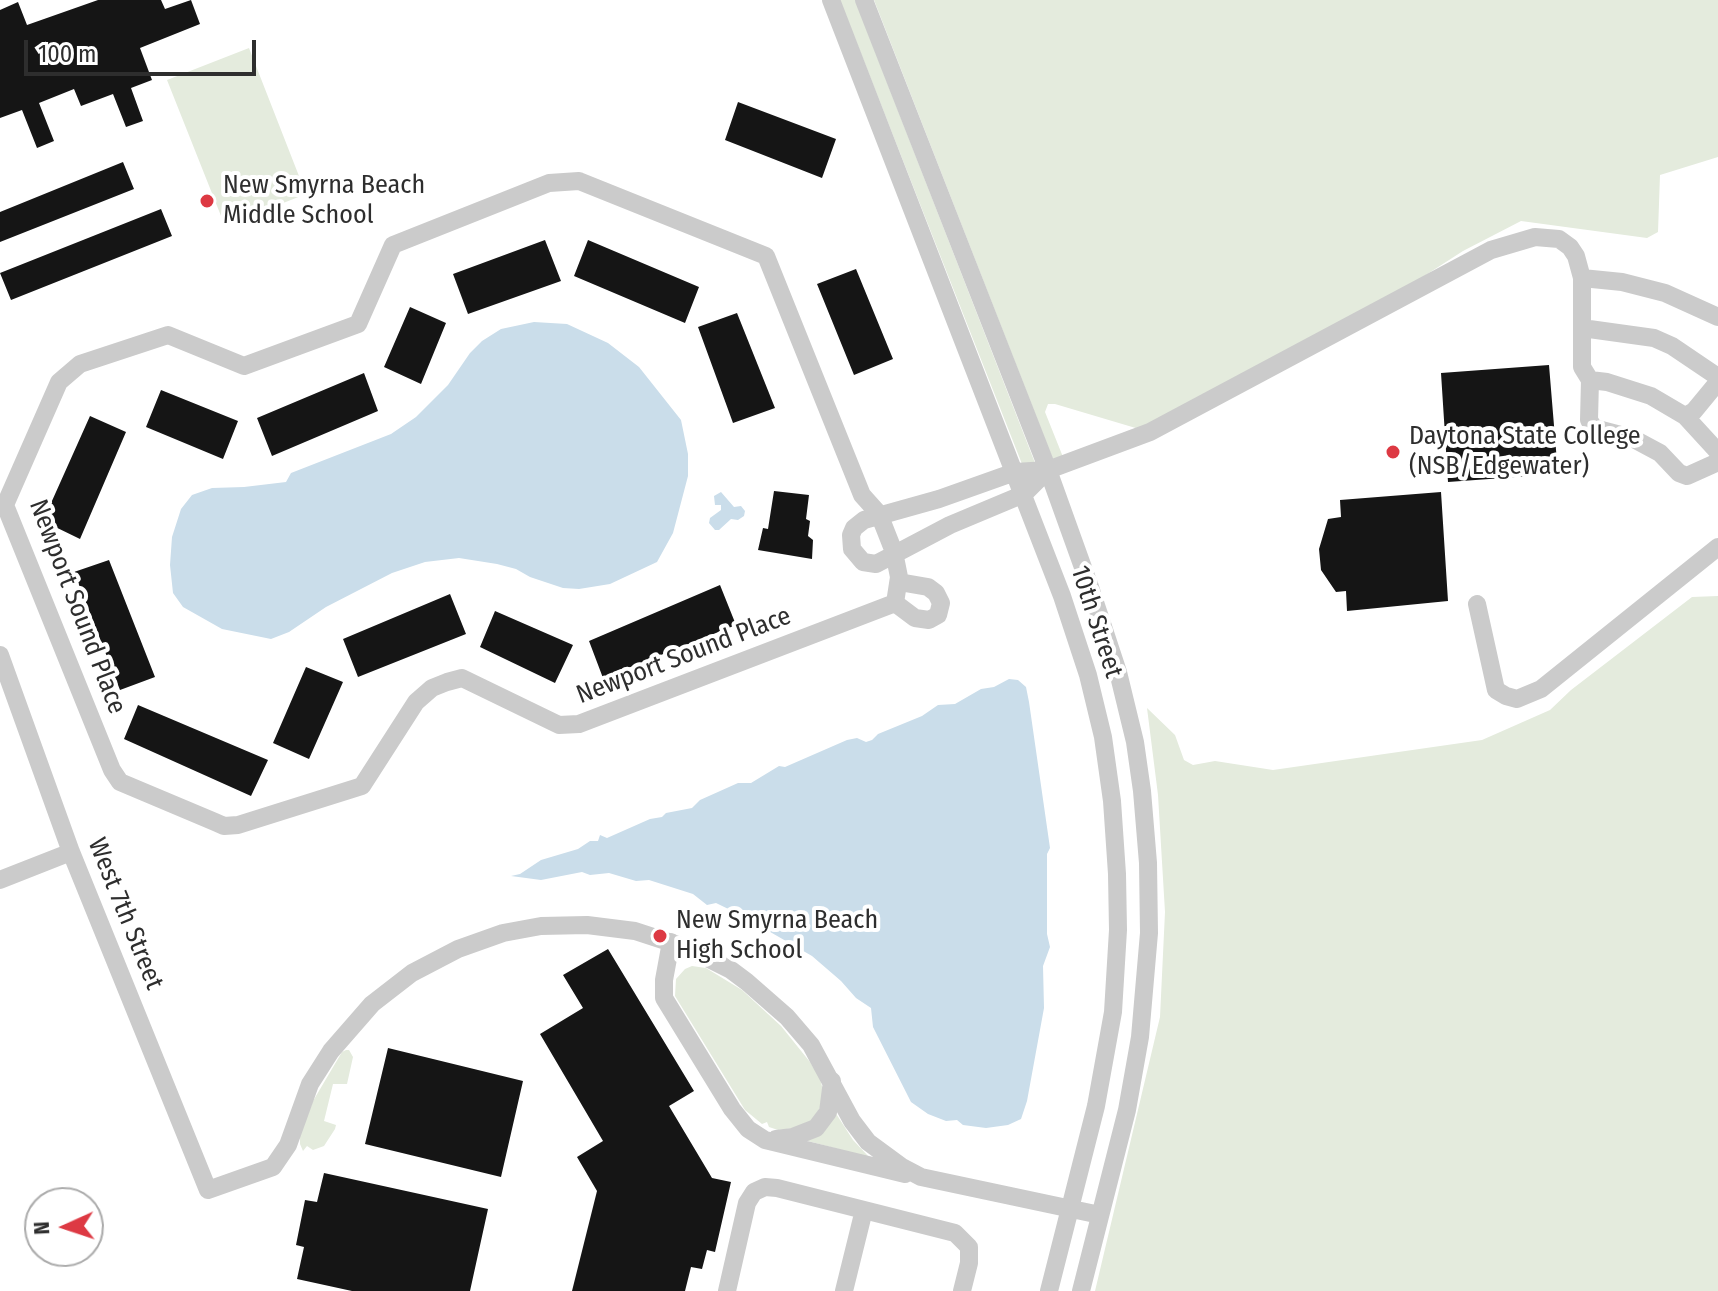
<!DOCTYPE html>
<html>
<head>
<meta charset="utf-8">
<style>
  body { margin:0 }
  #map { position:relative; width:1718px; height:1291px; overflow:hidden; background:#fff; font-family:"Fira Sans Condensed",sans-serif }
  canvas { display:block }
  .north { position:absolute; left:24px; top:1187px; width:80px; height:80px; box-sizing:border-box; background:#fff; border:2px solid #ababab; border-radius:50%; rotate:267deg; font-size:22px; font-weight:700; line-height:32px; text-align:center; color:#2e2e2e }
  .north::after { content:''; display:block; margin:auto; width:28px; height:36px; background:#dd3943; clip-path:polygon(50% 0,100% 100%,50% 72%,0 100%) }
  .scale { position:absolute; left:24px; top:40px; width:232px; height:36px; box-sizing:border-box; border:4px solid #2e2e2e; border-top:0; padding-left:10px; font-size:24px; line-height:28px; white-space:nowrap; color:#2e2e2e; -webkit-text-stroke:6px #fff; paint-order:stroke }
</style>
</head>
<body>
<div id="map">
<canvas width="1718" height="1291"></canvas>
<div class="north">N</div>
<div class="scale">100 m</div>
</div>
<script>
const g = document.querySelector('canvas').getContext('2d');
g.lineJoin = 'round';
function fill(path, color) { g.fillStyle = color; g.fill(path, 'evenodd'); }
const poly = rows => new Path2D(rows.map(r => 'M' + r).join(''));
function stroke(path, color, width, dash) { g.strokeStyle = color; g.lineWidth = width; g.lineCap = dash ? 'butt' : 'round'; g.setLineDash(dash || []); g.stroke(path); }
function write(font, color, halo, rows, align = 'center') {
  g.font = font + ' "Fira Sans Condensed",sans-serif'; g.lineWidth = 8; g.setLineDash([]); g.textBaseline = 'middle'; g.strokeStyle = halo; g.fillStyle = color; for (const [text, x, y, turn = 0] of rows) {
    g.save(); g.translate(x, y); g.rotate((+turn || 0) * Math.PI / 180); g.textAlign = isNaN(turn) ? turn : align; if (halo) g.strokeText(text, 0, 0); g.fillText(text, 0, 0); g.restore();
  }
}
fill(poly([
  [840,0,855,0,1035,463,1022,464],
  [874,0,1718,0,1718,157,1660,175,1658,232,1647,238,1521,221,1463,251,1418,280,1139,429,1055,404,1048,404,1045,412,1065,462,1054,462],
  [249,48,306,194,225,226,167,80],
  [1718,596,1718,1291,1095,1291,1160,1017,1165,912,1158,795,1147,708,1175,735,1184,760,1193,765,1215,761,1273,770,1482,740,1550,710,1571,690,1692,597],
  [692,966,706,968,742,990,781,1026,810,1062,820,1078,825,1099,809,1126,778,1130,769,1127,767,1122,762,1124,745,1110,675,996,676,979,685,969],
  [346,1050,349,1050,353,1057,347,1084,333,1084,324,1121,336,1125,335,1129,324,1146,313,1150,307,1146,303,1151,300,1144,300,1135,313,1101,342,1052],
  [835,1112,853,1140,869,1157,804,1140]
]), '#e4ebdd');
fill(poly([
  [534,322,567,324,608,343,639,367,681,420,688,454,688,476,673,533,657,562,610,584,579,589,563,588,530,577,516,569,497,564,459,558,425,562,392,573,326,607,289,632,271,639,222,629,183,607,173,593,170,565,172,537,181,509,192,495,212,488,244,487,286,482,291,473,391,434,416,417,448,385,470,353,482,341,501,329],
  [721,492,734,507,741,506,745,511,744,516,738,520,731,519,719,530,715,530,709,523,710,518,721,510,721,505,715,505,714,496],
  [1009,679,1018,680,1026,687,1029,702,1050,848,1047,854,1047,934,1050,947,1043,966,1044,1008,1027,1101,1021,1119,1008,1125,986,1128,963,1125,957,1120,946,1121,928,1114,911,1102,873,1027,871,1008,856,998,841,981,812,956,765,929,762,921,753,921,716,903,707,905,693,894,649,880,636,881,609,873,590,875,582,872,541,880,511,876,520,874,541,860,578,849,590,841,598,841,600,835,607,838,650,819,662,817,666,813,692,808,700,800,738,783,751,783,779,766,785,767,847,740,857,738,866,742,872,740,878,734,922,716,938,705,955,704,981,689,994,687]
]), '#caddea');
fill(poly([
  [98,0,161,0,165,9,191,0,200,24,140,48,152,80,131,88,143,121,126,127,113,94,81,106,74,89,39,103,54,141,37,148,22,110,0,118,0,10,18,2,27,25],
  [738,102,836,139,822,178,725,140],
  [123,162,134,189,0,242,0,212],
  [161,209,172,236,11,300,0,273],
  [545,240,561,281,468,314,453,274],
  [588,240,699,287,685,323,574,276],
  [856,269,893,359,854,375,817,284],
  [410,307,446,323,421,384,384,367],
  [737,313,775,408,733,423,698,327],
  [1549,365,1558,474,1448,482,1441,373],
  [364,373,378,411,272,456,257,418],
  [161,390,238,421,223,459,146,427],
  [90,416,126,432,80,539,43,521],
  [774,491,809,495,806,519,810,521,808,536,813,540,812,559,758,550,763,528,768,529],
  [1441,492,1448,601,1347,611,1346,591,1336,592,1321,570,1319,549,1328,519,1341,517,1340,500],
  [109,560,155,677,120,690,74,572],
  [720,585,736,625,603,678,589,641],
  [450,594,466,634,358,677,343,639],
  [495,611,573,645,555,683,480,647],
  [306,667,343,682,309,759,273,743],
  [138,705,268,760,251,796,124,739],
  [608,949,694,1091,669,1106,712,1178,731,1182,715,1252,707,1250,702,1269,691,1267,685,1291,572,1291,597,1191,577,1157,603,1141,540,1034,583,1008,563,975],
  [388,1048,523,1081,501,1177,365,1144],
  [324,1173,488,1209,470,1291,352,1291,297,1279,304,1247,296,1245,305,1200,317,1202]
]), '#151515');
stroke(poly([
  [831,0,1062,596,1088,675,1103,737,1112,801,1117,874,1118,930,1113,1012,1096,1106,1049,1291],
  [864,0,1048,470,1090,587,1118,672,1135,742,1142,791,1148,863,1149,933,1140,1037,1127,1110,1081,1291],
  [579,181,766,256,862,495,879,514,894,552,899,577,895,603,579,724,559,725,462,678,447,682,432,688,416,702,362,786,238,825,224,826,215,822,120,782,112,770,5,505,59,382,80,364,168,335,244,366,358,324,393,245,549,183,579,181],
  [1582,278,1622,282,1665,293,1718,317],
  [1582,328,1654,338,1672,346,1718,377],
  [1590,380,1589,420,1594,428,1632,438,1660,453,1679,473,1687,476,1718,462],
  [1685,416,1718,452],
  [1048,470,1024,494,950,525,876,564,863,562,852,549,851,535,854,528,864,520,939,499,1015,472,1048,470,1150,432,1491,250,1535,237,1559,239,1570,247,1576,256,1582,278,1582,367,1590,380,1607,382,1651,396,1685,416,1694,411,1718,382],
  [895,603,915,618,929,620,938,615,941,603,936,593,928,587,899,582],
  [1477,604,1496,690,1506,696,1517,699,1541,689,1718,547],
  [0,655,71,852,208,1190,273,1167,288,1145,310,1084,331,1051,372,1004,412,973,458,949,503,933,541,926,587,925,635,931,687,948,731,970,747,982,787,1017,811,1045,852,1121,868,1142,902,1167,921,1177,1100,1215],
  [0,880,71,852],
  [671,942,664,980,664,998,732,1109,748,1129,765,1140,905,1174],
  [776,1139,793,1137,816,1128,828,1112,832,1081],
  [727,1291,747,1203,754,1192,765,1187,777,1188,955,1233,969,1247,969,1263,962,1291],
  [844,1291,864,1210]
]), '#cbcbcb', 18);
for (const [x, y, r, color] of [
  [207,201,8,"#dd3943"],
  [1393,452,8,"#dd3943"],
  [660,936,8,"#dd3943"]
]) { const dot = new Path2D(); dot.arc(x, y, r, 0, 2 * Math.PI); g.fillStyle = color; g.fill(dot); stroke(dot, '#fff', 3); }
write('26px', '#2e2e2e', '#fff', [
  ["New Smyrna Beach",223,186],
  ["Middle School",223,216],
  ["Daytona State College",1409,437],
  ["(NSB/Edgewater)",1409,467],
  ["New Smyrna Beach",676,921],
  ["High School",676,951]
], 'left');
write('26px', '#2e2e2e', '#fff', [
  ["Newport Sound Place",77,607,69],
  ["10th Street",1096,622,72],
  ["Newport Sound Place",684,656,-21],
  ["West 7th Street",125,914,68]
]);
</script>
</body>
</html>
